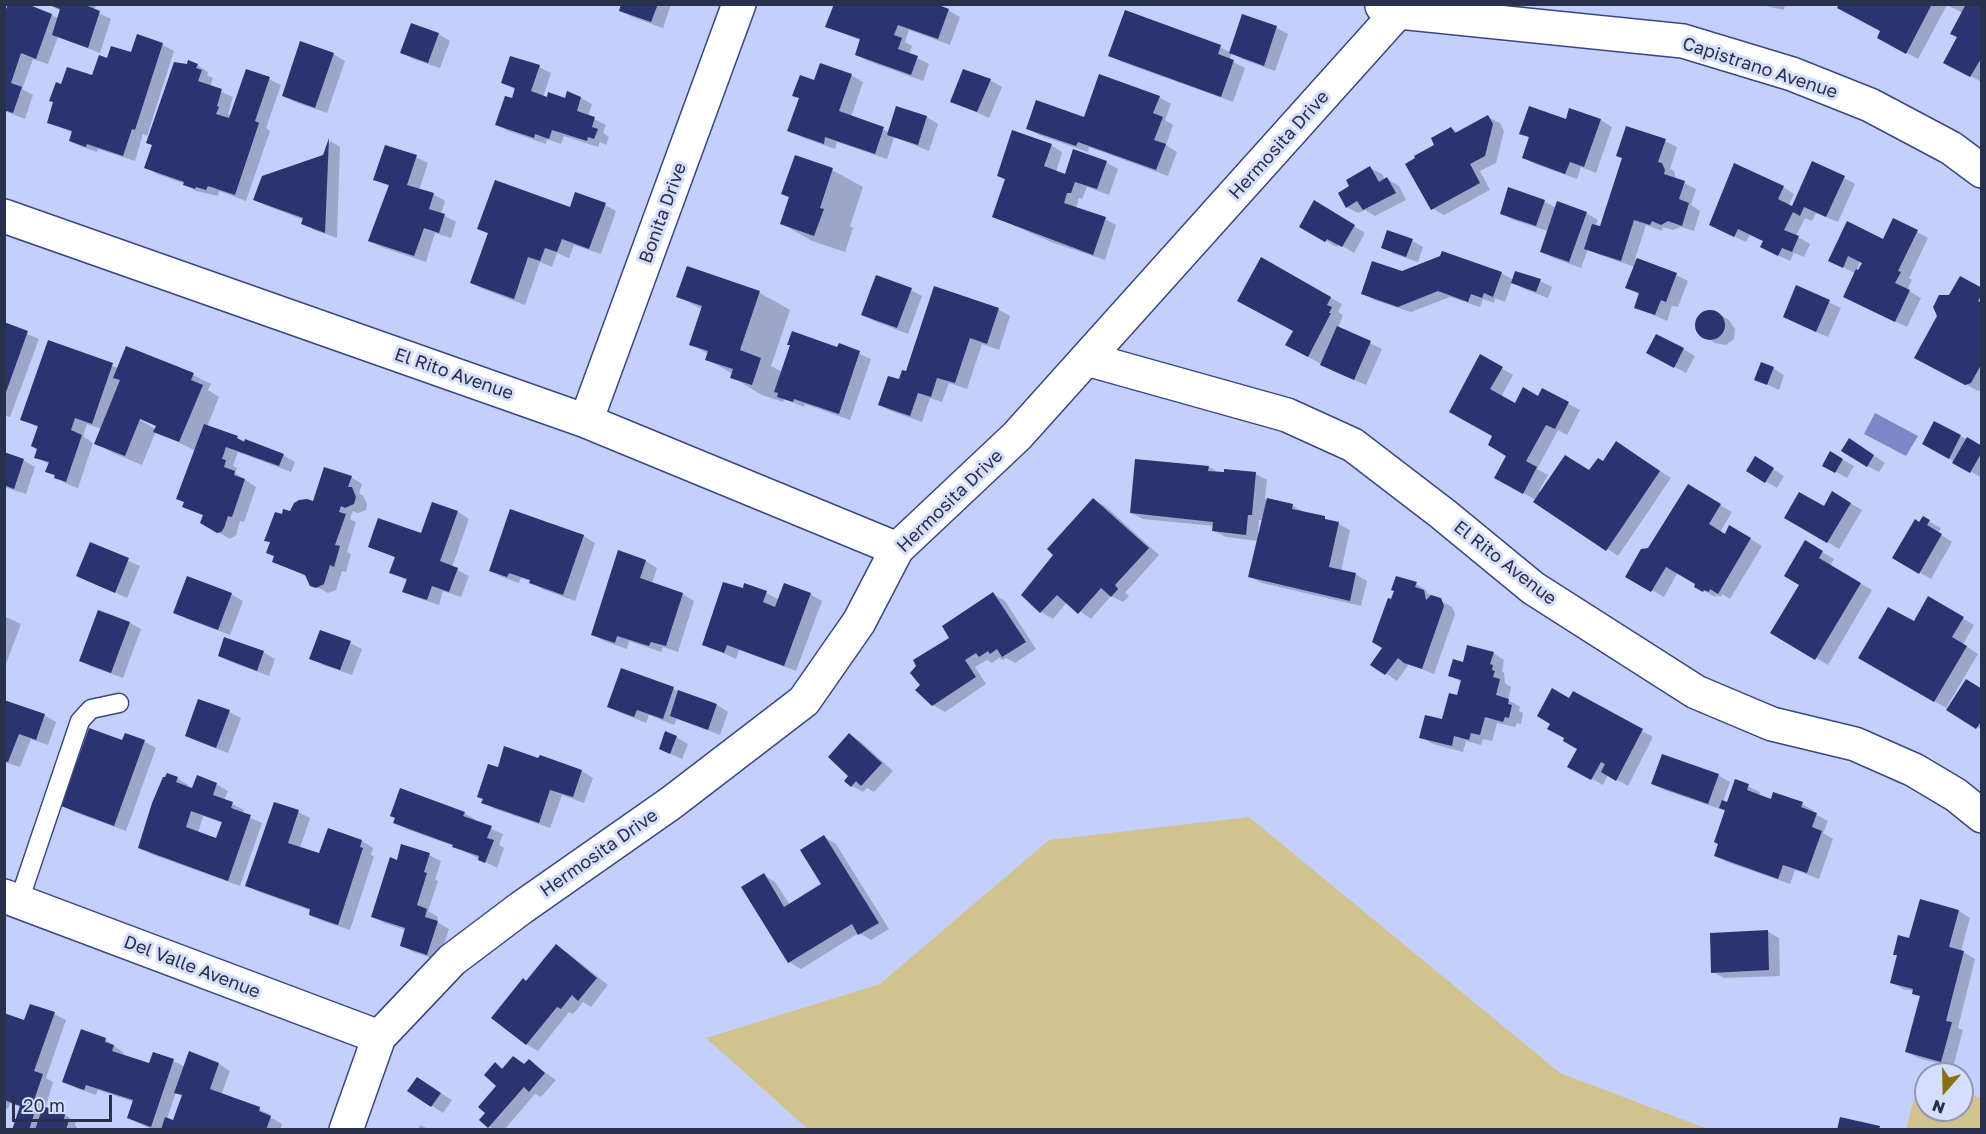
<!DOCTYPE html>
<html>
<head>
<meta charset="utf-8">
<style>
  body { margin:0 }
  #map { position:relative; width:1986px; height:1134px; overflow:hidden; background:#c4d0fc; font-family:"Golos Text",sans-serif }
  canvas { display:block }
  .frame { position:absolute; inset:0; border:6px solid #29304c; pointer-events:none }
  .north { position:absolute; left:1914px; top:1062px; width:60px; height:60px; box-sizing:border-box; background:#d5defb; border:2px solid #9098b5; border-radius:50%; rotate:200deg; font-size:16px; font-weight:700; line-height:24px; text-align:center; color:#29304c }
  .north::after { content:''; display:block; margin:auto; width:21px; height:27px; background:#8a7214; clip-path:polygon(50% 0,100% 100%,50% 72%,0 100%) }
  .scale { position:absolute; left:12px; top:1095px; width:100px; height:27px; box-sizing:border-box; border:3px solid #29304c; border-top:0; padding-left:8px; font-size:18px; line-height:21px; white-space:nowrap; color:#29304c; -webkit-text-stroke:4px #d5defb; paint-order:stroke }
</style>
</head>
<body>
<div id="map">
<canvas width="1986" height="1134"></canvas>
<div class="frame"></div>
<div class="north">N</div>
<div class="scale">20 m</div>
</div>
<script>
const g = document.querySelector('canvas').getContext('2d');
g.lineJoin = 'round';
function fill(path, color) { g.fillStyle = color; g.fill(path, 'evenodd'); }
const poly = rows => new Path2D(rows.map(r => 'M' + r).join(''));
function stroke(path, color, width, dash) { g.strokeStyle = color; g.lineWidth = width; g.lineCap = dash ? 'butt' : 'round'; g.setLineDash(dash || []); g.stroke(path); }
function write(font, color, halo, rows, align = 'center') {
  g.font = font + ' "Golos Text",sans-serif'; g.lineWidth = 6; g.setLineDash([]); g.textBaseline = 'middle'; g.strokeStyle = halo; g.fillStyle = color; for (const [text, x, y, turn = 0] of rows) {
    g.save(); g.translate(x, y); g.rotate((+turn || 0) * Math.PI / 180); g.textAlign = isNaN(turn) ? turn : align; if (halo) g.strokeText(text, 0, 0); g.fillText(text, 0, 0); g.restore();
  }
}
fill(poly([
  [1249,817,1560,1073,1708,1129,808,1129,706,1038,880,984,1049,840],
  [1920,1077,1926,1079,1926,1110,1962,1110,1962,1091,1981,1098,1981,1129,1906,1129]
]), '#d2c28e');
fill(poly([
  [1875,413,1918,436,1906,456,1864,434]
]), '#7a89c6');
fill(poly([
  [47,4,96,4,94,11,111,19,100,53,58,37,48,64,33,59,22,89,33,95,25,119,4,111,4,18,52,15,59,19,61,11],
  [623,4,671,4,663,28,632,17,621,10],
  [1757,4,1785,4,1784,10],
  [1841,4,1982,4,1982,82,1956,69,1963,13,1947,5,1918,59,1879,37,1882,31],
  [948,10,960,17,950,45,909,30,905,42,912,46,909,54,929,64,923,81,868,61,857,55,862,41,827,26],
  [1243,16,1277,28,1288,34,1275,71,1242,59,1232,53,1229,60,1245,68,1233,102,1122,62,1110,56,1220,47,1231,53],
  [438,34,450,41,440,68,413,59,402,52],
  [138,36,163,45,174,51,147,136,143,134,135,161,98,149,97,152,82,147,70,141,73,133,49,122,62,86,93,77,132,54],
  [333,54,345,61,327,113,295,102,283,95],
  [197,65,208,72,207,75,213,78,210,87,233,97,228,114,231,116,269,79,281,85,266,128,270,131,246,201,219,191,218,196,196,191,185,184,157,174,146,167],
  [539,67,551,73,543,97,566,99,581,98,592,104,588,116,606,125,603,133,609,137,606,145,600,142,598,147,564,136,561,144,547,139,546,144,508,131,497,125,513,100,516,90,503,83],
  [851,75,863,82,851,117,889,132,897,107,927,117,938,124,929,151,894,137,887,159,837,142,835,149,801,137,789,130,815,82],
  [990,80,1002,87,989,118,952,101],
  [1159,97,1171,104,1165,120,1173,125,1166,145,1177,152,1168,176,1089,147,1088,152,1039,135,1028,128,1085,119],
  [1488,117,1500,123,1504,131,1496,163,1480,171,1490,190,1444,215,1432,208,1451,128,1459,133],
  [1601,120,1612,127,1596,173,1581,167,1577,179,1535,164,1523,157,1530,138,1521,133,1567,121],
  [330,141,340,147,337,238,314,230,303,223,304,220,267,206,255,200,324,156],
  [1665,141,1677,147,1670,169,1674,171,1676,179,1696,189,1691,205,1700,211,1694,231,1681,227,1673,230,1663,227,1662,231,1646,225,1635,259,1676,275,1688,281,1678,307,1672,306,1667,321,1636,307,1640,295,1627,287,1635,267,1597,254,1588,249,1581,268,1553,258,1542,251,1548,231,1513,220,1502,213,1544,201,1556,208,1586,213,1598,220,1595,226,1601,228],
  [1051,145,1062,152,1056,172,1066,175,1106,162,1118,169,1109,195,1087,187,1082,199,1079,198,1076,209,1105,219,1116,225,1105,260,1051,242,993,216,1006,180,999,175],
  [386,147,416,157,428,163,419,190,433,194,445,201,441,214,456,222,451,238,435,233,426,262,381,247,369,241,390,187,375,179],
  [1370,168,1382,174,1385,180,1387,179,1399,186,1406,200,1375,216,1365,210,1358,213,1347,207,1352,187],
  [832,170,863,187,850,226,853,228,845,252,812,241,782,224,790,198,783,194],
  [1844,178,1855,184,1838,222,1816,213,1812,221,1805,218,1796,236,1810,244,1804,257,1794,253,1790,261,1773,253,1764,241,1750,235,1746,242,1722,231,1783,187,1794,194,1789,205,1793,208],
  [1314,202,1365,233,1354,253,1339,244,1337,247,1301,226],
  [605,205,616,211,601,254,574,245,569,258,557,253,552,267,540,262,525,305,483,289,472,283,489,234,479,229,571,209],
  [1917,232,1928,238,1909,278,1912,280,1907,290,1921,298,1907,327,1856,303,1856,274,1830,260,1884,241],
  [1860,262,1864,263,1859,272,1856,271],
  [1412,241,1423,247,1418,262,1394,254,1383,247],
  [1261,259,1342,304,1338,312,1343,315,1338,328,1382,349,1366,385,1333,371,1298,351,1295,331],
  [688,268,760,293,790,310,771,366,782,372,838,349,839,345,871,359,850,420,805,404,804,407,784,399,783,402,762,395,732,377,733,374,707,359,708,354,691,344,703,310,678,296],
  [1402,273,1501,273,1514,280,1540,281,1552,287,1548,298,1524,289,1512,282,1505,302,1495,298,1494,303,1483,299,1480,307,1450,297,1411,312,1374,300,1363,293],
  [1797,287,1841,308,1828,337,1796,323],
  [935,288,999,310,1010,316,999,350,982,344,967,389,949,383,942,402,930,398,922,422,891,411,879,405,907,373],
  [1982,289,1982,389,1978,391,1927,364,1950,297],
  [911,290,922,296,908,334,874,321,863,315],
  [1709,312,1717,313,1729,320,1735,329,1734,339,1726,345,1715,343,1703,336,1697,328,1698,318],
  [4,324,39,339,10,417,4,415],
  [49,342,118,368,126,348,193,375,211,384,208,390,219,397,207,427,283,455,295,462,291,472,238,452,233,466,237,468,235,473,256,487,244,522,240,521,236,535,230,539,201,522,204,516,184,507,196,451,156,431,142,465,113,453,96,443,102,429,87,424,83,436,93,443,78,488,67,484,47,471,49,464,36,457,39,449,39,428,22,419],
  [134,413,157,427,157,430,133,416],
  [1683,349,1695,356,1686,373,1660,359],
  [1480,356,1513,375,1501,397,1516,405,1539,398,1543,390,1580,410,1567,435,1558,430,1537,469,1548,475,1539,491,1541,492,1590,472,1628,450,1671,478,1618,556,1536,500,1496,478,1508,455,1494,436],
  [1773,368,1784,375,1779,390,1756,379],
  [1935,423,1982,447,1982,478,1924,444],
  [1861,447,1885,463,1879,472,1867,466],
  [1831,453,1854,466,1847,478,1824,465],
  [4,454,23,460,35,467,26,494,4,487],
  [1767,465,1784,476,1777,488,1748,471],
  [1209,467,1219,473,1225,474,1226,471,1256,474,1267,480,1265,499,1293,506,1304,512,1339,524,1350,530,1341,571,1355,574,1367,581,1361,606,1262,583,1250,577,1258,541,1226,537,1214,531,1214,526,1143,519,1131,513],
  [1259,520,1263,520,1260,534,1258,533],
  [351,477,362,484,359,493,363,496,367,504,366,510,358,513,353,511,350,519,356,522,347,552,351,554,346,572,342,571,336,590,328,593,311,584,308,577,273,561,275,556,271,543,266,540,283,516,314,503],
  [1688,486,1732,512,1720,532,1726,536,1730,527,1762,546,1730,599,1722,594,1721,597,1716,595,1715,597,1696,586,1697,584,1678,572,1664,597,1627,576,1649,549],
  [1833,493,1862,510,1839,549,1786,517,1824,508],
  [1094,500,1105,506,1159,555,1125,593,1129,596,1123,602,1111,596,1091,619,1067,602,1053,619,1041,612,1023,595,1055,555],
  [433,504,458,512,469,519,452,567,469,576,461,597,443,591,439,605,415,597,404,591,408,581,391,572,396,558,370,546,422,535],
  [511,511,584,536,595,543,575,601,542,589,531,581,521,578,519,583,502,577,491,571],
  [1923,518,1941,528,1938,533,1952,542,1931,579,1895,558],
  [1805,542,1834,559,1830,566,1872,590,1828,665,1772,632,1801,584],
  [91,544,140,566,127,598,78,575],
  [619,552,646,561,657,568,652,584,683,594,694,601,678,652,663,647,661,652,629,641,627,649,604,641,592,634],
  [1416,584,1427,591,1427,593,1452,607,1455,614,1434,674,1409,664,1397,681,1372,664,1384,648,1391,601,1395,591],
  [745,585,767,593,779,600,810,594,822,601,796,671,739,650,736,659,704,644],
  [231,594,243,601,230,635,187,619,175,612],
  [993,594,1005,601,1036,649,1015,663,1006,658,1003,660,999,658,992,663,987,660,975,667,986,684,945,712,933,705,923,685,951,639],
  [1929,598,1974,625,1963,644,1978,654,1946,708,1860,657,1914,623],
  [99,612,130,623,141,629,123,678,92,667,81,661],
  [4,616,21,624,4,669],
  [350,643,362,649,352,675,323,665,311,658],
  [263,652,275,659,269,676,231,662,220,656],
  [1493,653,1504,660,1502,671,1504,673,1505,683,1511,687,1508,700,1520,707,1519,711,1523,713,1521,724,1517,723,1515,727,1497,723,1492,741,1483,739,1481,745,1466,741,1463,752,1433,744,1421,737,1443,721,1458,697,1462,682,1450,676,1464,664],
  [622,670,717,705,728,712,720,735,677,719,674,725,649,715,646,723,621,713,609,707],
  [1982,690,1982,730,1948,709],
  [1573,693,1653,737,1628,786,1608,775,1603,785,1569,766,1579,748,1569,700],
  [4,701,44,715,56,722,48,745,31,739,20,767,4,762],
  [199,701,229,712,241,718,228,753,199,742,187,736],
  [850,735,861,742,893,771,874,792,867,788,863,792,852,786],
  [676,737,688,744,682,759,660,749],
  [144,741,156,748,126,831,74,812,63,806,123,742],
  [499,768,582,771,593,778,584,803,562,795,550,828,495,809,483,802],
  [1718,775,1730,782,1723,802,1728,804,1736,781,1760,792,1759,796,1772,801,1802,804,1813,810,1813,813,1828,821,1823,833,1833,839,1819,879,1795,870,1790,884,1727,862,1716,855,1726,811,1664,790,1653,784],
  [177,778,188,785,187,788,193,790,216,784,228,791,224,800,244,810,242,814,262,823,240,886,151,854,140,847],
  [203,816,223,823,217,840,198,833],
  [298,812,310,818,300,848,320,855,329,829,362,841,373,848,371,855,374,856,350,930,322,921,310,915,312,911,259,892,247,885],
  [464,813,476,820,475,822,503,834,499,845,504,848,497,868,454,846,406,829,395,822],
  [824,837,836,844,889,929,871,940,859,933,801,969,789,962,764,875,775,882,790,905,823,884],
  [429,855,441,861,435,880,438,881,428,911,438,917,437,922,449,929,439,960,413,952,401,945,406,930,384,923,373,917,398,862],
  [1921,901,1959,911,1970,918,1961,951,1975,959,1958,1028,1963,1030,1953,1067,1918,1058,1907,1051,1921,997,1914,991,1903,989,1892,982,1899,956,1895,954,1911,940],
  [1767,931,1779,938,1780,976,1724,978,1713,972],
  [556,946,568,953,608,985,591,1007,583,1002,573,1014,569,1012,538,1051,526,1044,527,982],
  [54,1014,66,1020,46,1078,53,1082,45,1109,65,1115,76,1122,75,1125,79,1130,13,1130,21,1107,10,1103,8,1109,4,1107,4,1015,25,1022],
  [106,1040,124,1053,123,1056,150,1065,173,1061,185,1067,190,1053,219,1064,230,1071,221,1095,259,1109,271,1115,270,1117,282,1124,280,1130,154,1130,140,1124,128,1118,134,1102,98,1090,96,1095,76,1088,64,1082],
  [176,1092,183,1096,174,1122,167,1119],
  [514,1058,526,1065,529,1061,556,1080,541,1097,535,1094,504,1130,494,1130,489,1126,487,1113,498,1086,495,1064,504,1069],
  [428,1085,452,1100,443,1113,409,1091],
  [421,1125,429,1130,417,1130]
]), '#0003');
fill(poly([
  [8,4,27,4,52,14,36,59,21,53,11,83,22,87,13,113,4,110,4,14],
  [47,4,83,4,100,11,88,48,52,35,60,9],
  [621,4,658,4,651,22,619,11],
  [834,4,936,4,949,9,938,39,898,25,894,35,902,38,898,49,918,56,911,75,855,55,860,39,825,27],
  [1839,4,1932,4,1906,54,1877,38,1880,31,1837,8],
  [1966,4,1982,4,1982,57,1970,77,1943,63,1957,37,1950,34],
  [1125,10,1221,45,1218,54,1234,60,1221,97,1108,56],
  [1242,14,1277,26,1264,66,1229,53],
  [411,23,439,33,428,63,400,53],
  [137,34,163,43,135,130,132,129,123,156,87,144,86,147,69,141,72,131,47,123,53,102,49,101,56,82,61,84,67,67,92,75,99,55,107,58,111,46,131,52],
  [300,41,334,53,315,108,282,96],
  [510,56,540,65,531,91,547,97,548,92,565,98,567,91,581,97,577,111,595,117,592,127,598,129,594,139,588,137,587,141,552,130,549,139,535,134,534,138,495,125,505,96,512,98,515,88,501,83],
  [188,60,198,64,196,68,202,70,198,81,222,89,217,106,219,107,216,114,229,118,246,69,270,77,255,121,259,123,235,195,208,186,206,190,196,187,195,189,183,185,184,182,144,168,152,145,146,143,174,62,187,64],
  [820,63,852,74,839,111,884,127,875,154,825,137,824,144,787,131,799,98,792,96,800,75,814,80],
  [963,69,991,79,977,112,950,102],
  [1099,74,1160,96,1153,113,1163,117,1154,140,1166,144,1156,170,1078,142,1076,146,1026,129,1036,100,1084,117],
  [896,106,927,116,918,145,887,135],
  [1529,106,1566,119,1569,108,1601,119,1584,167,1570,162,1565,174,1522,158,1529,137,1519,134],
  [1488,115,1493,124,1485,156,1470,164,1480,183,1431,210,1405,164,1415,158,1414,156,1434,145,1431,138,1451,127,1455,133],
  [1626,126,1666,139,1658,162,1662,163,1665,170,1664,174,1685,181,1679,199,1689,203,1682,226,1668,221,1661,225,1652,221,1650,225,1634,220,1621,261,1584,249,1592,224,1600,226,1622,158,1616,156],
  [1012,130,1052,144,1044,166,1065,174,1073,149,1107,161,1097,189,1075,182,1071,193,1067,193,1064,203,1106,217,1093,255,992,217,1005,179,997,176],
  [329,138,325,233,301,224,303,218,253,200,262,176,323,155],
  [385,145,417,155,407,185,434,193,429,209,445,214,439,233,424,228,414,256,368,241,389,185,373,180],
  [795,155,833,168,820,208,824,209,814,236,780,224,789,197,781,194],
  [1812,161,1845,176,1826,217,1804,207,1800,216,1793,212,1784,230,1799,236,1792,252,1782,248,1778,256,1760,247,1763,241,1738,229,1734,237,1709,225,1734,163,1784,186,1778,199,1792,206],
  [1370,166,1379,182,1387,177,1396,193,1363,210,1357,201,1346,208,1338,193,1349,186,1346,180],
  [495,180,570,207,575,192,606,203,589,249,562,239,557,252,545,248,540,261,528,257,514,299,470,283,488,233,477,229],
  [1508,187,1545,200,1536,226,1500,214],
  [1314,200,1355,225,1342,247,1327,239,1325,242,1299,227],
  [1557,201,1587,212,1569,262,1540,252],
  [1893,218,1918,230,1898,271,1901,272,1895,283,1910,290,1895,322,1843,297,1856,269,1858,270,1862,263,1848,256,1843,268,1828,261,1847,221,1883,239],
  [1387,230,1413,239,1406,257,1381,248],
  [1442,251,1502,272,1493,297,1484,293,1482,298,1471,294,1468,302,1438,291,1398,307,1361,294,1372,261,1402,271,1440,256],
  [1261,257,1331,297,1327,305,1332,307,1329,313,1331,313,1308,357,1285,345,1293,331,1237,301],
  [1637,258,1677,273,1666,302,1661,300,1655,315,1634,308,1639,293,1625,288],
  [687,266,760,291,740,350,761,358,752,385,730,378,733,369,705,360,708,351,689,345,702,306,676,297],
  [1515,271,1541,279,1536,292,1511,283],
  [876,275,912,288,897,328,861,315],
  [1960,276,1982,288,1982,294,1978,301,1982,303,1982,363,1971,383,1965,385,1914,358,1937,316,1933,307,1939,295,1949,295],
  [1796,285,1830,300,1816,332,1783,317],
  [934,286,999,308,987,344,970,338,955,383,937,378,931,397,918,393,910,416,878,405,888,376,899,379,902,370,906,371],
  '1695 325a15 15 0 1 1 30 0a15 15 0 1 1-30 0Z',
  [4,322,28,331,5,395,4,395],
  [1337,326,1371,341,1354,380,1320,365],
  [792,331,837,347,839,343,860,351,839,414,794,399,793,402,777,397,778,393,774,392,790,345,787,345],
  [1656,334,1684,348,1674,368,1646,353],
  [48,340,113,363,92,424,75,418,71,430,82,435,66,482,54,478,55,475,45,472,49,462,34,458,37,449,31,446,38,426,20,420],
  [126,346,194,373,191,380,203,385,179,442,153,432,156,426,140,419,125,456,94,444,120,380,113,378],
  [1480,354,1503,367,1490,389,1515,403,1523,387,1538,396,1542,388,1569,402,1555,429,1546,425,1526,461,1537,467,1523,494,1494,478,1506,456,1488,445,1492,436,1449,412],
  [1761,362,1774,367,1767,385,1754,380],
  [1934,421,1961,435,1949,459,1922,444],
  [204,424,238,436,237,438,244,442,245,439,284,454,279,466,226,447,222,459,226,460,224,467,235,471,234,475,245,479,232,517,228,516,224,528,221,532,217,533,200,523,203,515,182,507,184,502,176,499],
  [1967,437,1982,446,1982,452,1970,473,1952,463],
  [1849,438,1874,455,1867,467,1841,451],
  [1616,441,1660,471,1606,551,1533,502,1565,455,1589,470,1598,458,1603,461],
  [1830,451,1843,459,1835,473,1822,466],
  [4,452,24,459,14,489,4,485],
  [1755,456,1774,468,1765,483,1746,471],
  [1135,459,1209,466,1208,471,1224,472,1224,469,1256,472,1252,515,1248,515,1246,535,1212,531,1213,522,1130,513],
  [324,467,352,476,348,487,352,487,356,497,354,504,345,508,341,506,339,512,346,514,335,545,340,546,334,567,330,565,324,584,316,588,310,586,305,575,272,562,274,556,266,553,270,542,264,541,275,512,282,514,283,509,290,511,294,503,299,500,307,499,313,501],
  [1688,484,1721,504,1709,524,1725,534,1729,525,1751,538,1718,594,1710,589,1709,592,1704,590,1703,592,1694,587,1695,584,1666,567,1651,592,1625,577,1641,549,1648,548],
  [1832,491,1851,503,1827,543,1784,518,1799,492,1824,506],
  [1093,498,1149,548,1115,585,1118,589,1111,597,1101,588,1078,614,1057,595,1040,613,1021,595,1053,555,1047,549],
  [1267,498,1293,504,1292,509,1325,516,1325,519,1339,522,1329,567,1356,573,1350,601,1248,577],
  [432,502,458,511,440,561,458,568,449,592,432,586,427,600,402,592,407,579,389,573,395,557,368,547,378,518,421,533],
  [510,509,584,535,563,595,529,583,530,580,509,573,507,577,489,571],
  [1923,516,1930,520,1927,525,1942,534,1919,574,1892,558,1915,519,1919,522],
  [1805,540,1823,551,1819,558,1861,583,1815,660,1770,633,1799,585,1784,576],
  [90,542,129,558,115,593,76,576],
  [618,550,646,560,640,578,683,593,666,646,651,642,649,646,617,636,615,643,591,635],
  [187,576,232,593,218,630,173,613],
  [1396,576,1417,582,1415,587,1424,590,1426,600,1431,595,1441,598,1444,606,1422,669,1404,663,1398,658,1385,675,1370,665,1382,648,1372,642,1388,598,1391,599,1394,591,1391,590],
  [723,582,743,588,744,583,767,591,763,602,775,607,784,583,811,593,784,666,727,645,724,653,702,645],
  [993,592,1026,642,1002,657,997,649,990,654,988,651,979,657,976,653,965,660,976,677,932,706,915,690,920,685,910,673,916,666,913,660,949,638,942,626],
  [1928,596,1964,617,1952,637,1967,646,1934,702,1858,658,1888,607,1914,621],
  [98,610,130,622,111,673,79,661],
  [320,630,351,641,340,670,309,659],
  [224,637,264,651,257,671,218,656],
  [1467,645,1494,652,1490,664,1493,665,1492,670,1495,671,1493,677,1500,679,1496,695,1509,699,1508,704,1512,705,1509,718,1505,717,1503,722,1485,717,1480,735,1471,733,1469,740,1454,736,1452,746,1419,738,1425,715,1442,719,1449,693,1457,695,1461,680,1448,676,1453,659,1463,662],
  [621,668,674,687,663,719,637,710,634,717,607,707],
  [1966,679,1982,689,1982,720,1976,729,1946,710],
  [1552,688,1569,698,1573,691,1643,729,1616,781,1601,772,1605,764,1601,762,1591,780,1567,767,1577,749,1563,741,1564,738,1547,729,1550,724,1537,716],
  [678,690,717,704,708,730,670,716],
  [198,699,230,710,216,748,185,736],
  [4,700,45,714,36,740,19,734,8,762,4,761],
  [89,728,122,740,125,733,145,740,114,826,61,806],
  [665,731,677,736,670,754,659,749],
  [849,733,882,763,861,786,856,781,851,787,844,781,848,776,828,757],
  [504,746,538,758,540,755,582,770,573,797,550,790,539,823,481,803,483,799,477,797,488,764,498,767],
  [1662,754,1719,774,1708,804,1651,784],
  [167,773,178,777,176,782,192,788,197,775,217,783,213,795,233,802,231,808,251,815,228,881,138,848,152,803,163,777,165,777],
  [191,811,222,822,216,838,186,827],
  [1735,779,1749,784,1747,790,1771,799,1773,792,1803,802,1801,807,1817,813,1812,827,1822,831,1807,873,1783,865,1778,879,1714,856,1718,844,1714,842,1725,810,1719,808,1722,800,1727,802],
  [400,788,465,812,463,816,492,826,487,838,494,840,485,863,478,860,479,856,452,847,453,845,393,823,395,818,390,816],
  [274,802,299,810,288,843,319,853,328,828,362,840,360,847,363,848,338,925,309,915,310,909,245,886],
  [824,835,879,923,858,935,852,924,788,963,741,887,764,873,784,907,821,884,800,850],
  [401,844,430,853,424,872,427,873,417,905,427,909,425,917,438,921,427,955,400,946,405,928,371,917,390,857,397,860],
  [1920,899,1959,910,1949,947,1964,951,1946,1021,1952,1022,1941,1062,1905,1052,1920,996,1912,994,1913,989,1890,983,1897,955,1893,955,1898,935,1909,938],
  [1768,930,1769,970,1711,973,1710,933],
  [556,944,597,978,578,1001,572,995,561,1009,557,1007,526,1045,491,1018,523,978,526,981],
  [30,1004,55,1012,34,1071,43,1074,31,1109,35,1111,29,1130,12,1130,20,1106,4,1100,4,1013,24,1020],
  [81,1029,106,1038,105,1042,114,1045,112,1051,149,1063,153,1052,174,1059,151,1127,127,1118,133,1100,86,1085,84,1090,62,1082],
  [189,1051,219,1063,210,1089,260,1107,259,1111,271,1116,266,1130,161,1130,165,1117,173,1120,182,1095,174,1093],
  [513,1056,524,1064,529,1059,545,1073,529,1092,524,1087,488,1128,479,1120,485,1113,478,1107,496,1086,484,1075,495,1062,502,1069],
  [417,1077,441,1093,431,1107,407,1091],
  [43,1106,65,1114,64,1119,69,1120,66,1130,35,1130],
  [1840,1117,1880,1126,1879,1130,1837,1130]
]), '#2b3470');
const service = poly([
  [19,901,80,721,91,709,119,703]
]);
const minor = poly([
  [1382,6,1399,12,1683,41,1792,74,1870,105,1951,148,1982,171],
  [4,216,586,421,897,549],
  [1087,359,1287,415,1353,445,1443,514,1533,588,1696,692,1772,724,1855,744,1914,770,1956,795,1982,816],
  [586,421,739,4],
  [4,896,379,1037],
  [346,1130,379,1037,452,960,521,908,671,803,804,701,859,622,897,549,1017,436,1405,4]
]);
stroke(service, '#3a4684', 21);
stroke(minor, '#3a4684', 36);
stroke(service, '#fff', 18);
stroke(minor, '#fff', 33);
write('18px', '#29304c', '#d5defb', [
  ["Capistrano Avenue",1760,68,18],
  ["Hermosita Drive",1279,145,-48],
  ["Bonita Drive",663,213,-70],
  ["El Rito Avenue",454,374,19],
  ["Hermosita Drive",950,501,-44],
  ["El Rito Avenue",1505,563,38],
  ["Hermosita Drive",599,853,-35],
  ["Del Valle Avenue",192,967,21]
]);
</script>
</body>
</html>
